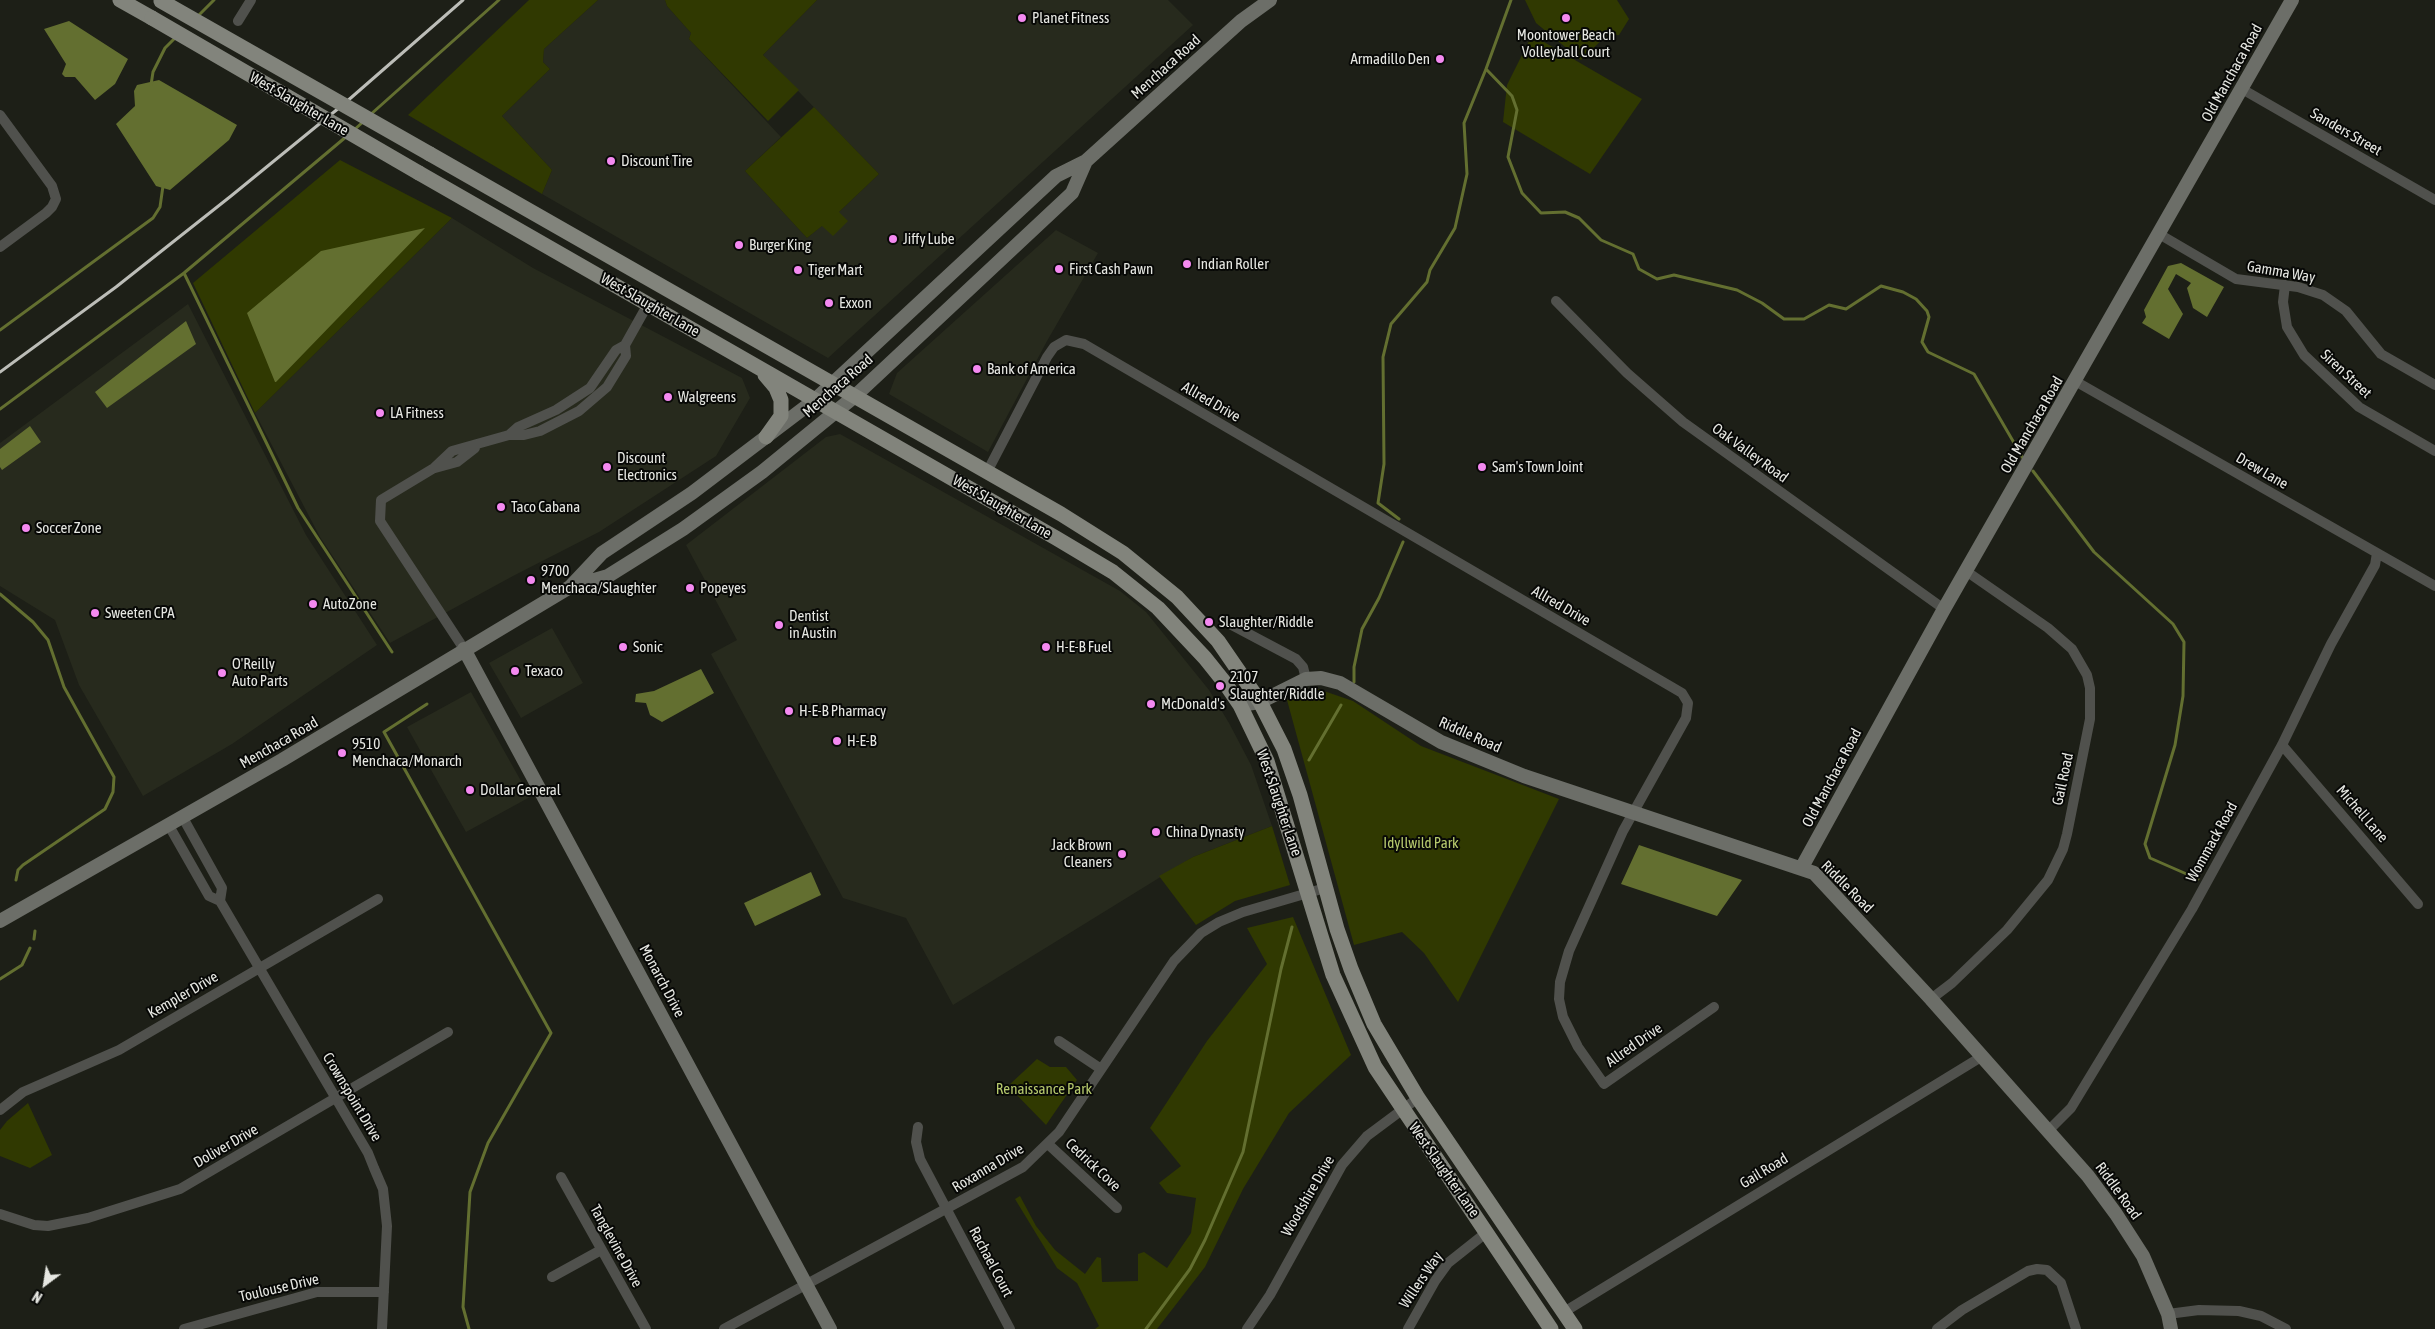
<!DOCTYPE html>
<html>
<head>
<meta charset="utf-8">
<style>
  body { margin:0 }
  #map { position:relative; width:2435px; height:1329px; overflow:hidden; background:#1d1f17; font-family:"Asap Condensed",sans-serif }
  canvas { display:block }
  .north { position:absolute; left:20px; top:1259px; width:50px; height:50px; -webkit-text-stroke:4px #070806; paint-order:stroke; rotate:211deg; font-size:14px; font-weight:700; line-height:20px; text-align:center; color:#e6e7e2 }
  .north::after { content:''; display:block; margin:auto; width:18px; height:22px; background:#e6e7e2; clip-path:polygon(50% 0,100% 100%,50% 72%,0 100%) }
</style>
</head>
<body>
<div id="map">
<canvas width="2435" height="1329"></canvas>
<div class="north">N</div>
</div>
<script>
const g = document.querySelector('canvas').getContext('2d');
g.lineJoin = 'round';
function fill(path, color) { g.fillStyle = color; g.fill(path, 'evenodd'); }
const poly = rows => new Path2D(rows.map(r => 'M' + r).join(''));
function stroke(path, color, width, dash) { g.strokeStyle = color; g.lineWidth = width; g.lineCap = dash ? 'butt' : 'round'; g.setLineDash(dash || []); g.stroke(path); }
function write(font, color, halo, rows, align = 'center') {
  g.font = font + ' "Asap Condensed",sans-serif'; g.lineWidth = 4; g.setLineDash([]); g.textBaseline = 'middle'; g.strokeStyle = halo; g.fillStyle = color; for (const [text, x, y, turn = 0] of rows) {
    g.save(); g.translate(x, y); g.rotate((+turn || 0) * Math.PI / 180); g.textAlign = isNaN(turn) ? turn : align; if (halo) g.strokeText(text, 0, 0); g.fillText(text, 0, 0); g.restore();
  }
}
fill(poly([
  [598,0,665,0,667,6,691,33,689,39,781,137,745,171,807,238,839,212,879,174,763,55,817,0,1168,0,1193,25,828,358,542,194,552,170,502,116,550,69,543,62,544,49],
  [452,218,533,268,742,378,750,398,716,456,599,532,513,576,390,643,320,537,255,413],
  [1056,230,1098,253,1047,341,988,452,889,394,897,373],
  [188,304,306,535,377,645,232,744,143,796,79,685,55,620,0,586,0,443],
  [840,434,1120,591,1146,612,1209,690,1229,723,1251,765,1272,826,1193,857,953,1005,906,918,843,898,711,654,737,640,686,545,826,437],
  [552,628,583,683,521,718,489,663],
  [471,692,530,797,466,832,407,727]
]), '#272a1d');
fill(poly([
  [529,0,598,0,544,49,543,62,550,69,502,116,552,170,542,194,408,115],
  [665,0,817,0,763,55,799,90,768,121,689,39,691,33,667,6],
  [1525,0,1617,0,1629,19,1619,35,1606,36,1581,60,1536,23],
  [1532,35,1642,99,1590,174,1503,122,1507,85],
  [814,107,879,174,839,212,848,221,833,236,822,226,807,238,745,171],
  [340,160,452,218,255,413,193,283],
  [1318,689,1353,701,1421,746,1559,799,1458,1002,1424,953,1402,932,1354,945,1287,700],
  [1272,826,1290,885,1235,901,1196,925,1159,876,1193,857],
  [1293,917,1351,1055,1289,1113,1243,1189,1205,1267,1157,1329,1095,1329,1099,1326,1077,1283,1057,1268,1015,1199,1020,1196,1036,1226,1055,1250,1085,1274,1097,1257,1101,1258,1102,1282,1138,1281,1138,1254,1144,1252,1167,1268,1191,1233,1196,1198,1167,1193,1159,1183,1181,1166,1150,1128,1207,1041,1267,964,1247,928],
  [1037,1059,1050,1067,1066,1067,1077,1080,1046,1125,1008,1086],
  [28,1103,52,1155,30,1168,0,1156,0,1130,7,1121]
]), '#303901');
fill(poly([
  [69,21,128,59,115,84,95,100,75,77,65,77,62,74,66,64,44,29],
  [159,80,237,125,229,140,170,190,156,186,116,124,135,106,134,91,137,85],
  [425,228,276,382,275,382,247,313,321,251],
  [2181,263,2224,287,2207,317,2193,308,2187,288,2191,283,2176,274,2168,289,2183,314,2169,339,2142,323,2146,317,2144,310,2168,266],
  [186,321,196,344,107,408,95,392],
  [30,426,41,442,2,470,0,467,0,449],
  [701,669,714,693,662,722,650,715,646,703,635,702,636,694,654,691],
  [1639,845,1742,880,1717,916,1621,884],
  [811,872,821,895,755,926,744,903]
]), '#636f30');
stroke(poly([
  [1511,0,1486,69,1512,96,1517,110,1508,157,1522,193,1541,213,1565,212,1579,218,1601,240,1633,254,1639,269,1657,279,1674,275,1737,290,1762,303,1784,319,1804,319,1829,305,1846,309,1881,286,1903,292,1916,299,1927,311,1929,317,1922,342,1928,352,1974,374,2024,460],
  [197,17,214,0],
  [151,85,153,72,165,48,176,37],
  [370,115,499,0],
  [354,130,364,121],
  [184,273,298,508,392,652],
  [0,330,153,218,160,207,163,186],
  [0,409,184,273,347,136],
  [2033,471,2094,552,2173,624,2184,642,2183,696,2175,745,2145,844,2150,858,2198,879],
  [1399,519,1378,503,1384,464,1383,357,1391,324,1427,282,1430,270,1455,228,1467,174,1464,123,1486,69],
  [0,594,33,622,48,640,64,687,114,777,113,792,105,809,23,865,18,870,16,880],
  [1354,682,1354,667,1362,629,1379,598,1403,542],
  [427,704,384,732,551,1033,488,1143,470,1192,463,1307,469,1329],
  [1309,760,1341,705],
  [34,939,35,931],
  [0,979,22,965,30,948],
  [1146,1329,1190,1269,1205,1240,1243,1152,1281,969,1292,927]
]), '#636f30', 3);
stroke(poly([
  [238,21,251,0],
  [2242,89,2435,200],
  [0,115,52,186,56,199,52,207,46,213,0,247],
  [2159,234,2236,279,2298,287,2323,295,2346,311,2381,354,2435,385],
  [2285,285,2283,302,2287,327,2304,355,2359,407,2435,451],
  [1556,301,1627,373,1683,422,1944,609],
  [2075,381,2435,586],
  [509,435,518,427,556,410,590,388,616,350,625,345,648,304],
  [435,468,457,462,475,448],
  [987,472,1047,357,1054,347,1066,340,1084,344,1682,693,1688,703,1686,718,1623,831,1569,951,1560,982,1559,999,1563,1017,1578,1047,1604,1084,1714,1007],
  [1230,624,1296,659,1303,667,1306,679],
  [464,649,380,521,381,500,434,468,452,451,509,435,524,435,540,431,579,411,607,387,626,356,625,345],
  [2282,745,2418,904],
  [182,816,222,888,220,901],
  [168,824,209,896,220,901,368,1153,374,1168,383,1189,387,1226,382,1329],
  [1931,999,1952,983,2007,930,2048,880,2063,849,2067,834,2090,719,2090,688,2087,675,2072,649,2048,628,1966,571],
  [1059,1041,1101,1069],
  [0,1110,23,1092,119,1050,378,899],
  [918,1127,916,1142,920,1159,1010,1329],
  [2049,1130,2071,1108,2192,909,2282,745,2331,644,2375,565,2377,553],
  [1048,1144,1117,1208],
  [561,1177,646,1329],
  [0,1214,34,1225,48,1226,88,1218,180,1189,448,1032],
  [552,1277,601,1250],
  [1564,1312,1981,1057],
  [2168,1314,2199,1310,2239,1311,2261,1316,2286,1329],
  [184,1329,317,1292,384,1292],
  [724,1329,1023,1167,1059,1132,1174,961,1201,933,1219,922,1243,912,1325,888],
  [1247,1329,1270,1295,1342,1165,1367,1136,1418,1098],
  [1408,1329,1435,1281,1448,1263,1487,1232],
  [1937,1329,1962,1310,2028,1271,2037,1269,2047,1270,2061,1283,2076,1329]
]), '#50514d', 10);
stroke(poly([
  [570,587,608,576,683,529,762,472,855,396,1072,193,1086,161],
  [464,649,830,1329],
  [1240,705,1260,702,1306,679,1321,678,1340,683,1441,742,1524,776,1814,873,1931,999,2088,1176,2116,1214,2143,1256,2168,1314,2171,1329],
  [1802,867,1944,609,2292,0],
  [0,921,282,760,570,587,602,553,692,493,816,399,1056,176,1086,161,1241,21,1270,0]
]), '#6c6e68', 14);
stroke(poly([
  [120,0,152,18],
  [430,154,1061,514,1123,553,1177,597,1218,641,1260,702,1284,749,1300,795,1337,929,1351,969,1374,1024,1418,1098,1575,1329],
  [419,173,1056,538,1113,572,1158,608,1205,658,1225,683,1240,705,1267,761,1333,975,1375,1067,1551,1329],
  [765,375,776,388,781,400,781,416,766,437]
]), '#82847c', 15);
stroke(poly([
  [0,372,116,287,231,196,345,103,463,0]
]), '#bcbdb8', 3);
stroke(poly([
  [161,1,430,154],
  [152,18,419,173]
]), '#82847c', 15);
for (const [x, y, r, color] of [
  [1022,18,5,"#f489f0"],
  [1566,18,5,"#f489f0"],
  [1440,59,5,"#f489f0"],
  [611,161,5,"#f489f0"],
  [893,239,5,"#f489f0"],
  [739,245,5,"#f489f0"],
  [1187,264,5,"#f489f0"],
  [1059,269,5,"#f489f0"],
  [798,270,5,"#f489f0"],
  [829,303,5,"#f489f0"],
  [977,369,5,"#f489f0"],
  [668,397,5,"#f489f0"],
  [380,413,5,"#f489f0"],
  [607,467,5,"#f489f0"],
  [1482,467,5,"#f489f0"],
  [501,507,5,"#f489f0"],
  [26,528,5,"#f489f0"],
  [531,580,5,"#f489f0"],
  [690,588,5,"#f489f0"],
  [313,604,5,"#f489f0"],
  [95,613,5,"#f489f0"],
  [1209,622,5,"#f489f0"],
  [779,625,5,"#f489f0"],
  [623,647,5,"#f489f0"],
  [1046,647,5,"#f489f0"],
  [515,671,5,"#f489f0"],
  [222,673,5,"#f489f0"],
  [1220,686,5,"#f489f0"],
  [1151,704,5,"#f489f0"],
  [789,711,5,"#f489f0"],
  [837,741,5,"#f489f0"],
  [342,753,5,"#f489f0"],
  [470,790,5,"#f489f0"],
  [1156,832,5,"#f489f0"],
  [1122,854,5,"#f489f0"]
]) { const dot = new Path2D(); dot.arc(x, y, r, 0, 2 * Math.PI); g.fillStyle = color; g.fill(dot); stroke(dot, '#070806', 2); }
write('15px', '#e6e7e2', '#070806', [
  ["Planet Fitness",1032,18],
  ["Moontower Beach",1566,35,"center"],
  ["Volleyball Court",1566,52,"center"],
  ["Armadillo Den",1430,59,"right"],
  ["Discount Tire",621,161],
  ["Jiffy Lube",903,239],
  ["Burger King",749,245],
  ["Indian Roller",1197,264],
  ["First Cash Pawn",1069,269],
  ["Tiger Mart",808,270],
  ["Exxon",839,303],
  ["Bank of America",987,369],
  ["Walgreens",678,397],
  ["LA Fitness",390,413],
  ["Discount",617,458],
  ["Electronics",617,475],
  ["Sam's Town Joint",1492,467],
  ["Taco Cabana",511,507],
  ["Soccer Zone",36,528],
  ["9700",541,571],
  ["Menchaca/Slaughter",541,588],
  ["Popeyes",700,588],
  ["AutoZone",323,604],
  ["Sweeten CPA",105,613],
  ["Dentist",789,616],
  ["in Austin",789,633],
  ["Slaughter/Riddle",1219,622],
  ["Sonic",633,647],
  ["H-E-B Fuel",1056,647],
  ["O'Reilly",232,664],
  ["Auto Parts",232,681],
  ["Texaco",525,671],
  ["2107",1230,677],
  ["Slaughter/Riddle",1230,694],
  ["McDonald's",1161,704],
  ["H-E-B Pharmacy",799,711],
  ["H-E-B",847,741],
  ["9510",352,744],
  ["Menchaca/Monarch",352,761],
  ["Dollar General",480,790],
  ["China Dynasty",1166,832],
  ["Jack Brown",1112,845,"right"],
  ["Cleaners",1112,862,"right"]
], 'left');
write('15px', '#e6e7e2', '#070806', [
  ["Menchaca Road",1166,67,-42],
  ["Old Manchaca Road",2232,73,-61],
  ["West Slaughter Lane",299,104,30],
  ["Sanders Street",2346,132,30],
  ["Gamma Way",2281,272,10],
  ["West Slaughter Lane",650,305,30],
  ["Siren Street",2346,374,43],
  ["Menchaca Road",838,386,-41],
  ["Allred Drive",1211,402,30],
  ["Old Manchaca Road",2032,425,-60],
  ["Oak Valley Road",1750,453,36],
  ["Drew Lane",2262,471,30],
  ["West Slaughter Lane",1002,507,30],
  ["Allred Drive",1561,606,30],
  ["Riddle Road",1470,735,24],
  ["Menchaca Road",279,743,-30],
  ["Old Manchaca Road",1832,778,-62],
  ["Gail Road",2063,779,-78],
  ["West Slaughter Lane",1279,803,71],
  ["Michell Lane",2362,814,49],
  ["Wommack Road",2212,842,-61],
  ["Riddle Road",1847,887,45],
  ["Monarch Drive",662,981,62],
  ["Kempler Drive",183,995,-30],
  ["Allred Drive",1634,1045,-35],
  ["Crownspoint Drive",352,1097,59],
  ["Doliver Drive",226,1146,-30],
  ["Cedrick Cove",1093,1165,43],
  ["Roxanna Drive",988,1168,-31],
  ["West Slaughter Lane",1444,1170,55],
  ["Gail Road",1764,1171,-31],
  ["Riddle Road",2118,1191,54],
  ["Woodshire Drive",1308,1196,-60],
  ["Tanglevine Drive",616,1246,61],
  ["Rachael Court",991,1262,62],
  ["Willers Way",1421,1280,-56],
  ["Toulouse Drive",279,1288,-13]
]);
write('15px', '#b6c96d', '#070806', [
  ["Idyllwild Park",1421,843],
  ["Renaissance Park",1044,1089]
]);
</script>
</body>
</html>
